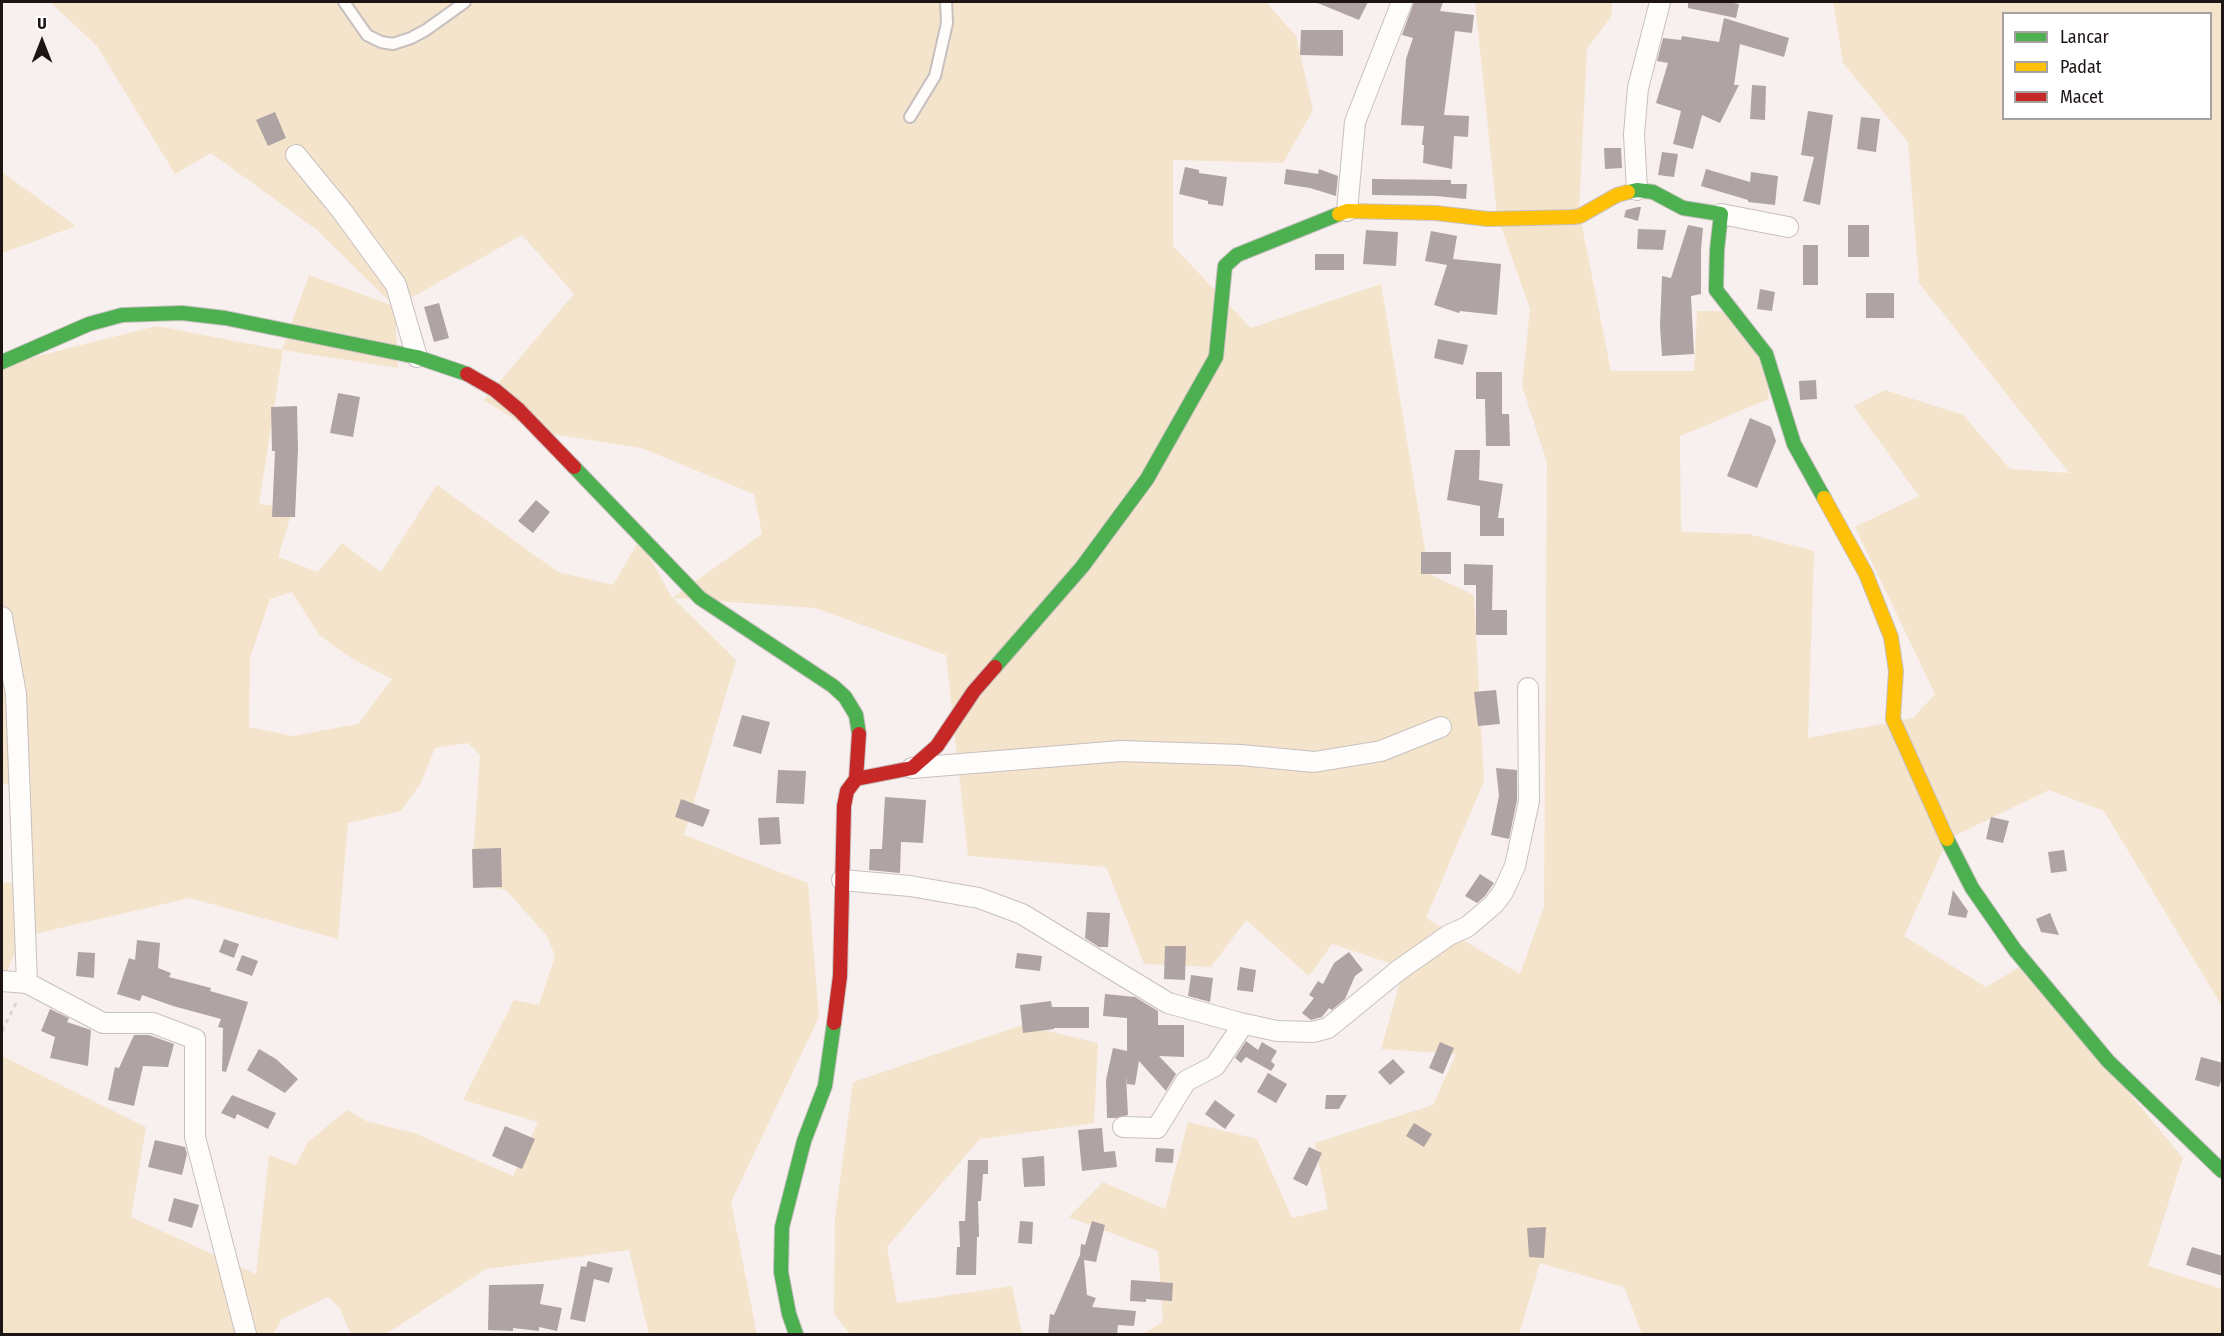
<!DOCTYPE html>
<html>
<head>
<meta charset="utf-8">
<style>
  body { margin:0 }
  #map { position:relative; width:2224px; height:1336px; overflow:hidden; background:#f8f0ee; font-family:"Fira Sans Condensed",sans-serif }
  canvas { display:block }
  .frame { position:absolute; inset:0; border:3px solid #1d1513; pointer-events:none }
  .legend { position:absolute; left:2002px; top:12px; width:210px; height:108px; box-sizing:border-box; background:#fff; border:2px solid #a5a1a1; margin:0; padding:8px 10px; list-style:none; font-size:18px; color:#1d1513 }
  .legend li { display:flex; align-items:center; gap:12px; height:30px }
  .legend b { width:30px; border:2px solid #a5a1a1 }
  .north { position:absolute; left:12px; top:12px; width:60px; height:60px; -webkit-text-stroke:4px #fff; paint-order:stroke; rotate:0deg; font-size:16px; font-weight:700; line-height:24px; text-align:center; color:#1d1513 }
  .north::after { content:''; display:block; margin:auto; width:21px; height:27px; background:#1d1513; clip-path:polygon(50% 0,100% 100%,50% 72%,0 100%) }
</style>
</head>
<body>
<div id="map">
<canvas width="2224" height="1336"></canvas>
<div class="frame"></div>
<ul class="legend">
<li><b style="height:8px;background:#4caf50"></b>Lancar</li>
<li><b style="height:8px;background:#ffc107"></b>Padat</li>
<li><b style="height:8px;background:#c62828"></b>Macet</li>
</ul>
<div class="north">U</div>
</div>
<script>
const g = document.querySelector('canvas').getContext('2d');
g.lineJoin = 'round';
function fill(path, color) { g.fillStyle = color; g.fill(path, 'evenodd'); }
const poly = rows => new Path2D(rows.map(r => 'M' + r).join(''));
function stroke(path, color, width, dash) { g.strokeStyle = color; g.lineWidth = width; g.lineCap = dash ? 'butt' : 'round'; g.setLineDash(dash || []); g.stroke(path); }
fill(poly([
  [50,2,1266,2,1296,36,1313,110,1283,163,1173,160,1173,246,1251,328,1381,284,1429,574,1474,595,1484,781,1426,918,1520,974,1544,907,1547,462,1522,386,1530,309,1497,215,1475,2,1612,2,1611,17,1587,49,1579,211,1611,371,1694,371,1697,311,1730,311,1764,351,1769,399,1680,436,1681,532,1748,534,1814,551,1808,738,1913,718,1935,694,1855,527,1919,496,1854,406,1885,390,1963,415,2010,469,2069,473,1919,283,1908,142,1843,63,1833,2,2222,2,2222,1006,2104,811,2049,790,1948,839,1904,936,1986,987,2023,965,2183,1158,2148,1266,2222,1289,2222,1334,1642,1334,1624,1287,1540,1263,1519,1334,1143,1334,1163,1322,1158,1251,1069,1217,1103,1182,1165,1209,1188,1122,1257,1139,1292,1218,1328,1209,1315,1143,1433,1105,1456,1054,1381,1049,1404,968,1332,944,1309,976,1246,920,1211,967,1144,964,1106,867,968,856,946,655,815,608,673,598,736,660,684,835,808,883,819,1017,731,1202,757,1334,649,1334,629,1250,486,1269,386,1334,351,1334,339,1307,328,1297,282,1319,273,1334,2,1334,2,1056,146,1127,131,1217,256,1274,269,1155,296,1165,308,1142,347,1110,366,1121,414,1133,513,1176,538,1122,463,1100,514,1000,539,1005,555,956,547,936,506,890,476,885,473,858,480,755,468,743,435,748,421,783,401,811,348,823,338,939,190,898,21,937,2,984,2,883,14,883,25,786,2,784,2,365,157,326,282,350,309,275,394,306,317,230,211,153,175,174,97,46],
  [2004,14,2210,14,2210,118,2004,118],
  [522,235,574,294,484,400,533,431,641,448,754,494,762,534,672,598,640,539,613,585,558,572,437,485,381,572,342,543,318,572,278,557,293,508,259,504,283,350,398,368,395,307],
  [292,592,320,636,353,659,392,679,358,724,292,736,249,727,250,658,270,599],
  [2,172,76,226,2,253],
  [1023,1025,1098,1043,1094,1123,980,1139,887,1247,897,1303,1012,1286,1022,1334,850,1334,834,1314,835,1218,853,1082]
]), '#f4e4cc');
fill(poly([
  [1315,2,1368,2,1359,20],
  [1414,2,1443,2,1440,11,1474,15,1472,33,1455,31,1444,115,1469,116,1468,137,1454,136,1452,169,1423,163,1424,145,1422,145,1424,126,1401,125,1406,59,1413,38,1402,35],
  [1688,2,1728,2,1739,4,1736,18,1688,8],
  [1724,18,1789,38,1784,57,1740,44,1734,85,1739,85,1720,123,1702,115,1693,149,1673,144,1681,111,1656,103,1668,63,1657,61,1663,38,1681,40,1682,36,1719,42],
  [1301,30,1343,30,1343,56,1300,55],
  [1752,85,1766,86,1765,120,1750,119],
  [1808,111,1833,115,1820,205,1803,201,1814,157,1801,155],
  [275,112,286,138,268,146,256,120],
  [1861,117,1880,119,1876,152,1857,149],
  [1604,148,1621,148,1622,168,1605,169],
  [1662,152,1678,154,1674,177,1658,175],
  [1185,167,1199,170,1199,173,1227,177,1223,206,1208,204,1208,201,1179,194],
  [1286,169,1318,174,1319,169,1338,176,1336,196,1310,188,1284,184],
  [1706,169,1750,182,1751,172,1778,176,1775,205,1748,202,1748,200,1701,186],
  [1372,179,1451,180,1451,184,1467,184,1466,199,1436,196,1372,195],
  [1638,207,1641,207,1638,221,1624,217,1626,210],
  [1688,225,1703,228,1701,249,1701,294,1691,296,1694,354,1662,356,1660,326,1662,276,1671,278],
  [1848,225,1869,225,1869,257,1848,257],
  [1638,229,1666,230,1663,250,1637,249],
  [1366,230,1398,232,1396,266,1363,264],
  [1431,231,1457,236,1453,259,1501,264,1497,315,1460,311,1459,313,1434,305,1447,265,1425,261],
  [1803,245,1818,245,1818,285,1803,285],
  [1315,254,1344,254,1344,270,1315,270],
  [1760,289,1775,292,1772,311,1757,309],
  [1866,293,1894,293,1894,318,1866,318],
  [439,303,449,338,434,342,424,307],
  [1438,339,1468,345,1463,365,1434,358],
  [1476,372,1502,372,1502,414,1509,414,1510,446,1486,446,1485,399,1476,399],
  [1816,380,1817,399,1800,400,1799,381],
  [338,393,360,397,353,437,330,433],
  [297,406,298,450,295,517,272,517,275,451,272,451,271,407],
  [1750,418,1771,427,1776,441,1757,488,1727,476],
  [1455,450,1480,450,1479,480,1503,484,1498,518,1504,518,1504,536,1480,536,1480,506,1447,500],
  [536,500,550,512,533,533,518,521],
  [1421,552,1451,552,1451,574,1421,574],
  [1464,564,1493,565,1492,610,1507,610,1507,635,1476,635,1476,585,1464,585],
  [1496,690,1500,724,1478,726,1474,692],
  [742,715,770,722,761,754,733,746],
  [1496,768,1517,770,1517,800,1509,839,1491,835,1499,796],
  [778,770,806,771,804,804,776,803],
  [885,797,926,800,923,843,901,842,900,873,869,870,870,849,882,849],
  [681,799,710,810,703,827,675,817],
  [779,817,781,844,760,845,758,818],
  [1991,817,2009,821,2003,843,1986,839],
  [501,848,502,887,473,888,472,849],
  [2064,850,2067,871,2051,873,2048,852],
  [1480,874,1494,883,1485,896,1477,903,1465,896],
  [1953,890,1968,911,1966,918,1948,915],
  [1087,912,1110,913,1108,947,1099,947,1085,938],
  [2050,913,2059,935,2041,932,2036,919],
  [224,939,239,944,234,958,219,952],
  [137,940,160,943,158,968,171,973,169,977,211,988,210,991,248,1002,226,1072,222,1071,223,1028,218,1027,221,1019,173,1006,142,995,140,1001,117,994,129,958,135,960],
  [1165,946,1186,946,1185,980,1164,979],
  [78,952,95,953,94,978,76,976],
  [1349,952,1363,970,1355,976,1345,999,1332,1010,1329,1008,1322,1017,1311,1020,1302,1013,1314,998,1309,995,1318,981,1323,984,1334,963],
  [1017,953,1042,956,1040,971,1015,968],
  [242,955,258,961,252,976,236,970],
  [1240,967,1256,970,1253,992,1237,990],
  [1191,975,1213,978,1210,1002,1188,996],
  [1105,994,1135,997,1158,1011,1158,1025,1184,1025,1184,1057,1159,1056,1176,1074,1166,1091,1139,1061,1135,1085,1127,1084,1126,1075,1128,1115,1116,1118,1107,1118,1106,1080,1113,1048,1127,1051,1127,1018,1103,1016],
  [1051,1001,1052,1007,1089,1007,1089,1028,1054,1028,1054,1029,1023,1033,1020,1005],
  [50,1009,69,1018,67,1022,91,1030,88,1066,50,1058,55,1037,41,1031],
  [134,1035,149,1035,174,1044,168,1067,143,1066,134,1106,108,1100,115,1067,119,1068],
  [1246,1041,1258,1050,1262,1042,1277,1051,1271,1061,1275,1065,1271,1071,1246,1057,1241,1063,1235,1058],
  [1440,1042,1454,1048,1443,1074,1429,1068],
  [259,1049,276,1059,298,1079,285,1093,247,1070],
  [2201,1057,2223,1063,2223,1075,2219,1087,2195,1080],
  [1393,1059,1405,1072,1390,1085,1378,1072],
  [1268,1073,1287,1084,1276,1103,1257,1092],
  [232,1095,276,1113,268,1129,237,1114,235,1119,221,1113],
  [1326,1095,1347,1095,1339,1109,1325,1109],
  [1215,1100,1235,1115,1225,1129,1205,1114],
  [1414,1123,1432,1134,1424,1147,1406,1136],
  [505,1126,535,1139,522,1169,492,1156],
  [1102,1128,1104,1152,1115,1151,1117,1167,1082,1171,1078,1130],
  [155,1140,185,1147,187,1154,182,1175,148,1167],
  [1309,1147,1322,1153,1307,1186,1293,1179],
  [1156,1148,1174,1149,1173,1163,1155,1162],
  [1044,1156,1045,1186,1024,1187,1022,1158],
  [968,1160,988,1160,988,1174,983,1174,981,1201,978,1201,979,1237,977,1237,976,1275,956,1275,957,1247,960,1247,959,1221,965,1221],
  [174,1198,199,1205,192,1228,168,1221],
  [1020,1221,1033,1222,1032,1244,1018,1243],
  [1092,1221,1105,1225,1096,1262,1084,1260,1087,1295,1096,1298,1092,1307,1136,1311,1134,1326,1118,1325,1117,1335,1048,1335,1050,1314,1054,1315,1080,1255,1081,1244,1085,1245],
  [1546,1227,1544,1258,1529,1257,1527,1228],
  [2192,1247,2223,1256,2223,1276,2186,1265],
  [588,1261,613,1268,609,1283,594,1279,585,1322,570,1319,581,1266,586,1267],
  [1131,1280,1173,1283,1172,1301,1146,1299,1146,1302,1130,1301],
  [544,1284,540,1304,562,1308,557,1331,539,1327,539,1331,513,1328,513,1331,488,1330,489,1285]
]), '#afa4a3');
const lane = poly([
  [344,2,367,35,381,42,393,44,411,38,426,30,465,2],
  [910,117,935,76,947,23,946,2]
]);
const street = poly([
  [296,155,342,211,396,285,417,357],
  [1637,190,1634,134,1638,88,1660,2],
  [1347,211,1355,122,1402,2],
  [1721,214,1788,227],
  [2,617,16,694,27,983],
  [912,768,1121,751,1241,755,1314,762,1381,751,1441,727],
  [842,880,910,886,979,898,1022,914,1168,1003,1240,1023,1277,1031,1313,1032,1328,1028,1399,970,1449,935,1467,927,1494,904,1503,892,1515,866,1529,801,1528,688],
  [2,981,27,983,103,1023,153,1023,195,1039,195,1137,246,1334],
  [1123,1127,1157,1128,1186,1081,1215,1066,1238,1032,1240,1023]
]);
const fast = poly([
  [1628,192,1637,190,1653,192,1683,208,1721,214,1717,250,1716,290,1766,354,1794,444,1824,498],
  [2,362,89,324,122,315,182,313,225,318,417,357,467,374],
  [574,467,700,598,833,686,845,697,856,715,859,734],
  [995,667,1082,567,1147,479,1216,357,1225,266,1237,255,1339,214],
  [1947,839,1972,888,2015,950,2108,1061,2222,1171],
  [796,1334,789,1314,781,1272,782,1227,804,1141,825,1086,834,1023]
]);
const slow = poly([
  [1339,214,1347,211,1436,213,1488,219,1573,217,1580,216,1617,195,1628,192],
  [1824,498,1866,574,1891,637,1896,671,1893,719,1947,839]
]);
const jam = poly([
  [467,374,495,390,519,410,574,467],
  [856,779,912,768,937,746,974,691,995,667],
  [834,1023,840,976,844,806,847,791,856,779,859,734]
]);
stroke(lane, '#c8c0be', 14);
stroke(street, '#c8c0be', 22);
stroke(fast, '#c8c0be', 16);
stroke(slow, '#c8c0be', 16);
stroke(jam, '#c8c0be', 16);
stroke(poly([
  [2,1031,17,1001]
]), '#d9d7d6', 3, [4.5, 4.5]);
stroke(lane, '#fefdfc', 10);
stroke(street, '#fefdfc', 20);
stroke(fast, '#4caf50', 14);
stroke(slow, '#ffc107', 14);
stroke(jam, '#c62828', 14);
</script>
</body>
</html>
